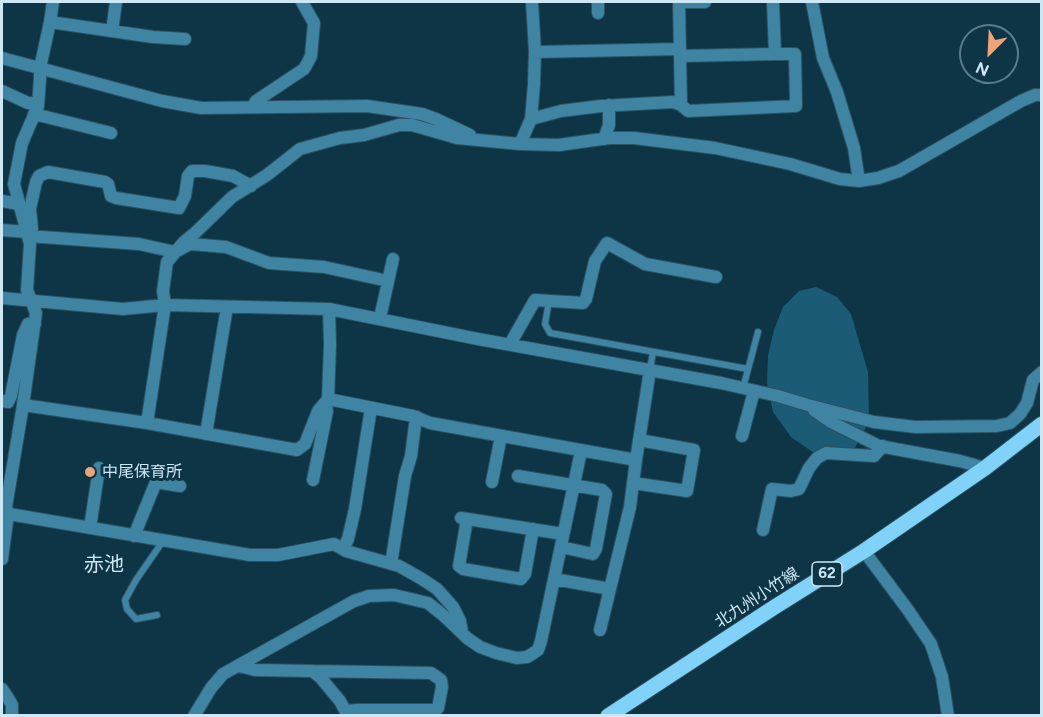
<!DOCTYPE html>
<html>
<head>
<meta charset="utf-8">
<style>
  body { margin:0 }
  #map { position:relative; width:1043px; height:717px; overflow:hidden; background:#0d3546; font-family:Figtree,sans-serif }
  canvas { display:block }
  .frame { position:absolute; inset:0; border:3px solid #cde7f4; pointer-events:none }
  .north { position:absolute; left:959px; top:24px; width:60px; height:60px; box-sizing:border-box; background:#0d3546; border:2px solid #5a7c8c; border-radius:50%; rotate:204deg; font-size:16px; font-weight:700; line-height:24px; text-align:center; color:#cde7f4 }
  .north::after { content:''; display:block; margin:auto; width:21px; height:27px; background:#efa378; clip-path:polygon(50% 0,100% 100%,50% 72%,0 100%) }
</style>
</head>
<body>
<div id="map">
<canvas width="1043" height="717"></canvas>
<div class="frame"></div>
<div class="north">N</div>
</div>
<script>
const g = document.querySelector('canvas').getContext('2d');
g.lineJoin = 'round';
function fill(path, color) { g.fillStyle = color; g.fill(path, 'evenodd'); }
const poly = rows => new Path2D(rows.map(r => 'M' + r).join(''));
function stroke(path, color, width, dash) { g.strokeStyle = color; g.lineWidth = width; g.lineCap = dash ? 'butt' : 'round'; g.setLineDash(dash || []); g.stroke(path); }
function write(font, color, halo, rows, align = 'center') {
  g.font = font + ' Figtree,"Noto Sans JP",sans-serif'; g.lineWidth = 6; g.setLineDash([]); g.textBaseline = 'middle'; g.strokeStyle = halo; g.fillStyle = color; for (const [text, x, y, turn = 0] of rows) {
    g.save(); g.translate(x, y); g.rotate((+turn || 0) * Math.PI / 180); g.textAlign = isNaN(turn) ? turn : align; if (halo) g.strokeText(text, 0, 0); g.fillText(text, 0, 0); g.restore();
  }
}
fill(poly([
  [816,287,837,297,851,314,868,372,869,420,862,436,851,454,838,460,814,453,791,437,773,412,767,383,768,355,774,330,783,307,799,291]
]), '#1c5b75');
const lane = poly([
  [549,301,545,324,550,333,748,369],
  [650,370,653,352],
  [743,388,758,332],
  [157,615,136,619,127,609,125,600,136,580,163,541]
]);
const street = poly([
  [598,2,598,13],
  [679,2,681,105],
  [679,2,705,2],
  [812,2,823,58,837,92,854,148,859,181],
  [50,22,153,37,185,39],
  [112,31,116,2],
  [535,52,680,49],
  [680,56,775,54],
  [2,58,162,101,201,108,367,106,422,114,436,119,470,135],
  [2,91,28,103,38,103],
  [253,107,256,101,304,69,308,62,311,56,314,23,302,2],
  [34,114,111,133],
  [531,119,561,111,601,106,673,102,681,105,688,111,796,106,795,54,775,54,773,2],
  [604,139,609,125,609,105],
  [520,144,531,119,534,84,535,52,532,2],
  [2,201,19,204],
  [32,229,30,209,36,182,39,176,48,172,105,182,108,184,111,196,116,198,179,208,185,196,188,176,192,171,205,171,233,176,251,186],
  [2,230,26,232],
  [28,236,139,244,175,252,190,244,226,247,269,263,324,267,388,281],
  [2,298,123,309,165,305,329,309,478,339,721,383,778,396,808,405,874,422,915,427,997,426,1010,423,1020,414,1027,403,1033,380,1042,372],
  [380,318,393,259],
  [510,344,535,300,583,303,586,299,595,261,607,243,645,264,716,277],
  [328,399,413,416,430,423,636,460,650,370],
  [2,401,8,402,11,396,23,335,28,324,35,324],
  [23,405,147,423,297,450,305,444,318,411,328,399,330,345,329,309],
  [814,410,831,422,879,446,960,461,985,468],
  [147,423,165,305,163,291,167,262,184,242,196,232,232,197,267,175,300,149,340,138,364,135,399,125,412,125,457,138,520,144,559,145,609,138,634,138,715,148,790,164,840,179,859,181,878,178,899,171,1021,101,1035,95,1042,95],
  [206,434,227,307],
  [742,436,754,391],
  [518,476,602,490,606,494,596,549,593,554,561,547],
  [313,480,327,411,325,403],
  [492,482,501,436],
  [633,483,687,491,694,450,639,440],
  [3,513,250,555,278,555,334,544,346,551,399,566,422,579,437,589,453,607,460,621,462,632],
  [461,518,563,534],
  [467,519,459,566,463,569,521,579,525,574,533,529],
  [90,528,99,468],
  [763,530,772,489,791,491,799,489,809,468,817,458,826,453,874,456,883,446],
  [134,536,156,482,180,486],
  [343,549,348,539,355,509,371,408],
  [864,551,908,610,931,644,942,677,948,716],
  [2,559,8,514,6,507,23,405,36,313,27,290,30,244,14,184,22,143,38,106,40,79,40,68,50,22,53,2],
  [391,564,405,476,411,456,415,425,417,417],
  [554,579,610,589],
  [600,630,630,507,636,460],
  [239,666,255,670,312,671,320,677,340,701,348,716],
  [312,671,431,673,441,680,442,687,438,708,436,710,357,710,346,711],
  [2,689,8,698,12,705,12,716],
  [194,716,211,688,223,674,354,601,369,596,394,595,428,603,443,615,467,638,480,647,496,653,517,658,527,657,532,654,538,650,541,641,581,451]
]);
const primary = poly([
  [608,716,773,608,864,551,985,468,1042,424]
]);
stroke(lane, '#2c5162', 8);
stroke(street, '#2c5162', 14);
stroke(primary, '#2c5162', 17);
stroke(lane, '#3f84a3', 6);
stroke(street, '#3f84a3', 12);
stroke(primary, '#81d2f8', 15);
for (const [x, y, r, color] of [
  [90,472,6,"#efa378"]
]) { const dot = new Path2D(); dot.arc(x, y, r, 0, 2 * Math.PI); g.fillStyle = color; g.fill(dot); stroke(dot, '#0d3546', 2); }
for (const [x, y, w] of [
  [827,574,30]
]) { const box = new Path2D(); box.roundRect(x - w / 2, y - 12, w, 24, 4.5); g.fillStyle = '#0d3546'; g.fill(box); stroke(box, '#cde7f4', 1.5); }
write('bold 15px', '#cde7f4', null, [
  ["62",827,574]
]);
write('16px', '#cde7f4', '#0d3546', [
  ["中尾保育所",102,472]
], 'left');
write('16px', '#cde7f4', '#0d3546', [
  ["北九州小竹線",757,598,-33]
]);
write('20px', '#cde7f4', '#0d3546', [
  ["赤池",104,565]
]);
</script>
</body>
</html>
